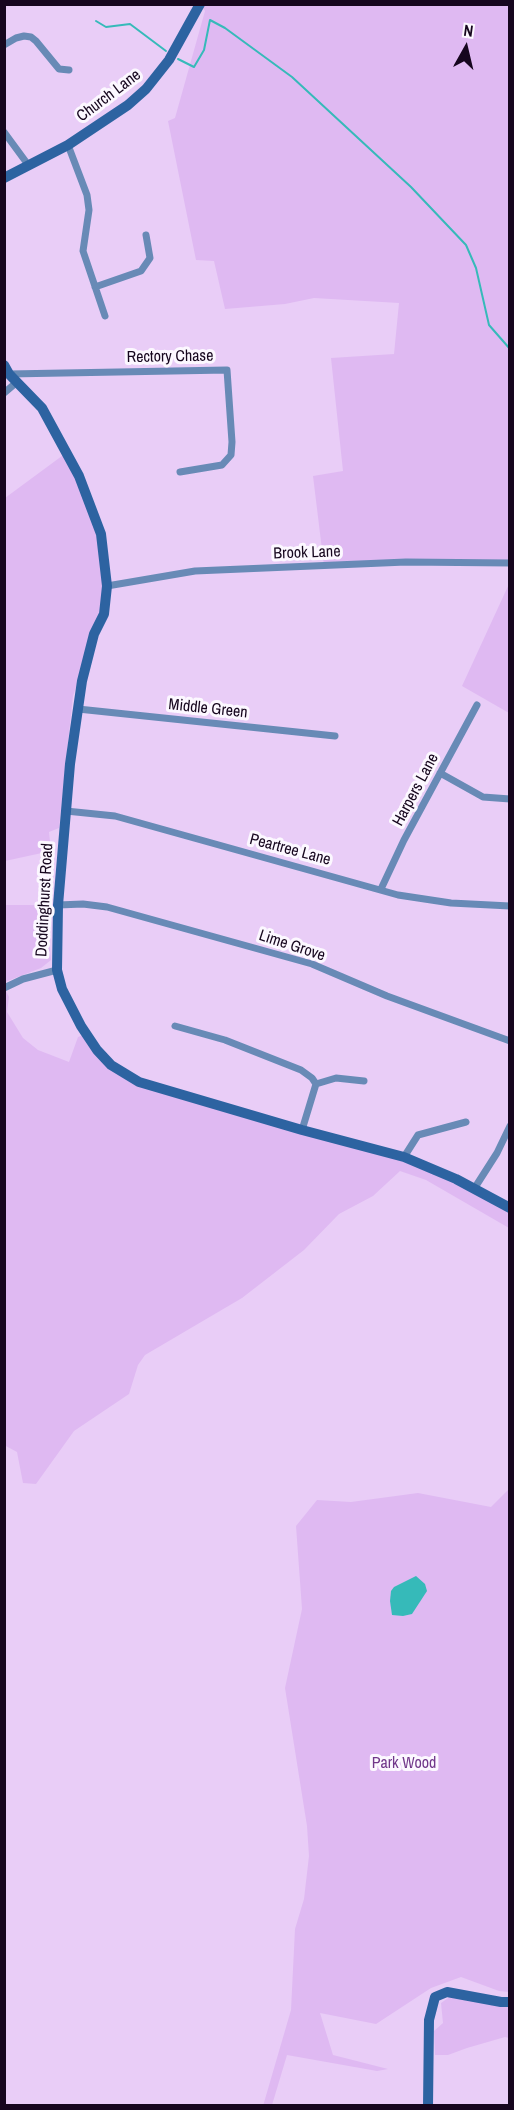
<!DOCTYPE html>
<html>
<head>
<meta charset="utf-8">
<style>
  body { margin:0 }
  #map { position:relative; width:514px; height:2110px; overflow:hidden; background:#e9cdf7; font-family:"Archivo Narrow",sans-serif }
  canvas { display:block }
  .frame { position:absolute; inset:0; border:6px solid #16061e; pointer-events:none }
  .north { position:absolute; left:436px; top:18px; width:60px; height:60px; -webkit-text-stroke:4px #fcf8ff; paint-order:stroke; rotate:8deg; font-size:16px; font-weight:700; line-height:24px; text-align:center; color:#16061e }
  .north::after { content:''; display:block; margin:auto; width:21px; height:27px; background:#16061e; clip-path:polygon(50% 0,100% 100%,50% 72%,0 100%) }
</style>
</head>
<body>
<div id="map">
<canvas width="514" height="2110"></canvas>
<div class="frame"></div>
<div class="north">N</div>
</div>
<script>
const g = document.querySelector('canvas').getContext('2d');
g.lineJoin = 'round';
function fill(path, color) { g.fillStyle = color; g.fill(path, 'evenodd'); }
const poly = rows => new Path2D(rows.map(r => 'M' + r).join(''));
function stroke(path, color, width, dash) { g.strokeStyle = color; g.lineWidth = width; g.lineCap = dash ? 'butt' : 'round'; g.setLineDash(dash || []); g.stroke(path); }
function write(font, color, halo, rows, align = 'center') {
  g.font = font + ' "Archivo Narrow",sans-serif'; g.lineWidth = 6; g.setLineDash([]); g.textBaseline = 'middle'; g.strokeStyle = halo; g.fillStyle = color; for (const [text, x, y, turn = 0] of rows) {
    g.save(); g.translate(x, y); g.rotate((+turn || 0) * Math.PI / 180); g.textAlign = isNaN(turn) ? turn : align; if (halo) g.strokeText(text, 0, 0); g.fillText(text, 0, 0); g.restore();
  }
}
fill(poly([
  [201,5,509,5,509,563,324,566,313,476,343,471,331,358,394,354,399,303,314,298,285,304,225,309,214,261,196,260,168,121,175,118,205,11],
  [66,453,101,534,107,586,94,634,73,696,59,828,49,832,51,851,5,861,5,498],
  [509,584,509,713,462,686],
  [5,905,44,905,47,910,51,960,41,968,5,982],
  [4,987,9,997,7,1012,23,1038,38,1050,69,1062,78,1037,86,1034,124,1075,404,1157,509,1208,509,1228,426,1180,400,1171,373,1196,339,1214,304,1250,242,1298,145,1355,138,1365,129,1394,74,1431,36,1484,23,1483,17,1452,4,1445],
  [509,1489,509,1992,499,1991,461,1977,431,1988,376,2024,320,2013,333,2055,388,2069,377,2071,287,2055,272,2105,263,2106,291,2010,295,1929,304,1899,309,1856,307,1826,285,1688,302,1609,296,1526,317,1500,351,1502,418,1493,491,1507],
  [451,1996,509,2006,509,2038,505,2037,467,2048,448,2055,435,2055,434,2031,443,2023,441,2003]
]), '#dfb9f2');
fill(poly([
  [416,1576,425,1584,427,1591,412,1614,403,1616,392,1615,390,1601,391,1591,394,1587]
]), '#36bab9');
stroke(poly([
  [96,21,106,27,130,24,166,51],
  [178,59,194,67,204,50,210,20,225,28,292,77,411,187,466,245,476,268,489,325,510,349]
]), '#36bab9', 2);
stroke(poly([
  [4,45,16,38,24,36,31,37,36,41,59,69,69,70],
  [4,132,29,166],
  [68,145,87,195,89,210,83,251,105,316],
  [95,287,141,271,150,258,146,235],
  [9,374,227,370,232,442,231,455,222,465,180,472],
  [4,393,17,382],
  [107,586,195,571,406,562,510,563],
  [78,709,335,736],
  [440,773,483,797,510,799],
  [66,811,115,816,398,895,451,903,510,906],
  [381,889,404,840,477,705],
  [58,905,83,904,107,907,312,964,387,996,510,1041],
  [4,988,23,979,57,970],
  [175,1026,225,1040,301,1070,312,1078,316,1084,302,1130],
  [316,1084,336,1078,364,1081],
  [404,1157,418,1135,466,1122],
  [474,1189,497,1153,510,1126]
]), '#688ab6', 7);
stroke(poly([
  [4,178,68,145,128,105,146,89,169,60,200,4],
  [4,365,9,374,42,408,79,476,101,534,107,586,104,614,94,634,82,681,70,764,58,905,57,970,62,989,81,1026,97,1050,111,1065,139,1082,302,1130,404,1157,456,1179,510,1208],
  [428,2106,429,2020,435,1997,447,1992,501,2002,510,2002]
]), '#2d63a1', 10);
write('16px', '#16061e', '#fcf8ff', [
  ["Church Lane",109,96,-37],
  ["Rectory Chase",170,357,-1],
  ["Brook Lane",307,553,-2],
  ["Middle Green",208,709,6],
  ["Harpers Lane",416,790,-62],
  ["Peartree Lane",290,850,15],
  ["Doddinghurst Road",45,900,-87],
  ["Lime Grove",292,946,18]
]);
write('16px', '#71378a', '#fcf8ff', [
  ["Park Wood",404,1764]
]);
</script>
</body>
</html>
